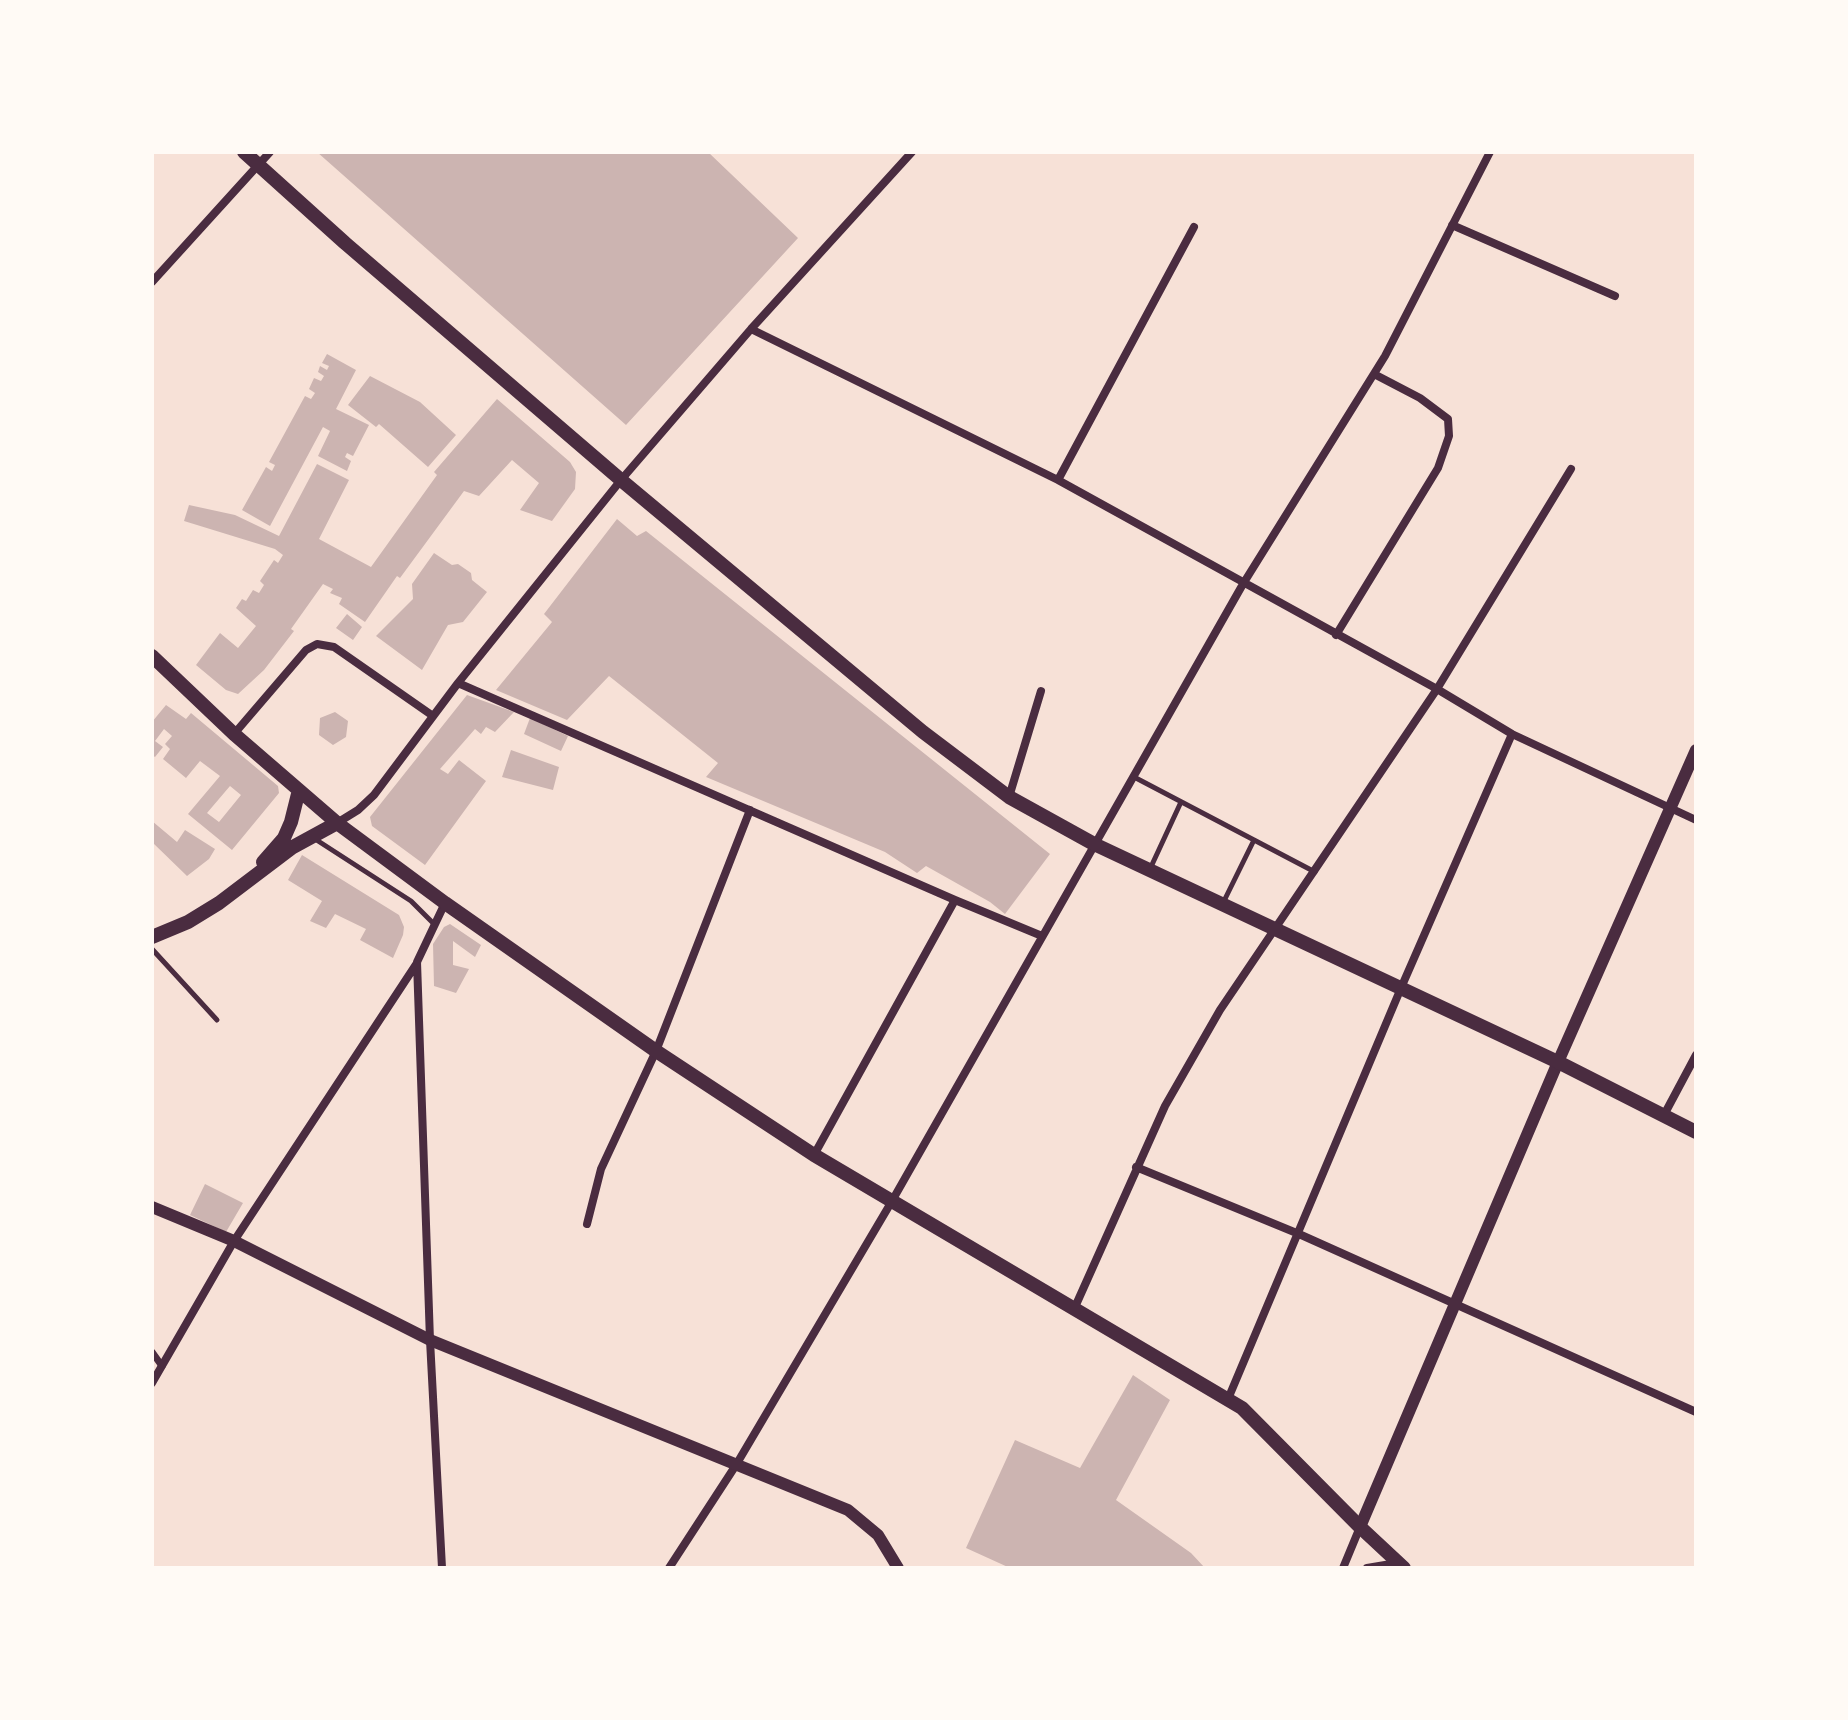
<!DOCTYPE html>
<html>
<head>
<meta charset="utf-8">
<style>
  body { margin:0 }
  #map { position:relative; width:1848px; height:1720px; overflow:hidden; background:#f7e1d7; font-family:"IBM Plex Sans",sans-serif }
  canvas { display:block }
  .frame { position:absolute; inset:0; border:154px solid #fffaf5; pointer-events:none }
</style>
</head>
<body>
<div id="map">
<canvas width="1848" height="1720"></canvas>
<div class="frame"></div>
</div>
<script>
const g = document.querySelector('canvas').getContext('2d');
g.lineJoin = 'round';
function fill(path, color) { g.fillStyle = color; g.fill(path, 'evenodd'); }
const poly = rows => new Path2D(rows.map(r => 'M' + r).join(''));
function stroke(path, color, width, dash) { g.strokeStyle = color; g.lineWidth = width; g.lineCap = dash ? 'butt' : 'round'; g.setLineDash(dash || []); g.stroke(path); }
fill(poly([
  [317,152,708,152,798,238,626,425],
  [327,354,356,370,336,409,369,425,353,456,347,453,345,457,351,461,347,471,318,456,330,431,323,427,270,526,242,510,266,467,272,471,275,465,269,462,305,396,311,399,315,393,309,389,314,378,321,381,324,376,318,372,320,366,327,370,329,366,322,363],
  [370,376,420,402,456,435,428,467,379,424,376,427,348,405],
  [497,399,570,462,576,472,575,489,552,521,520,510,539,483,512,460,479,496,464,491,400,578,397,576,365,622,339,604,342,598,330,593,333,589,323,584,291,629,294,631,264,670,238,694,226,690,196,665,220,633,238,648,256,626,236,608,242,599,246,601,253,590,259,593,264,585,260,581,274,560,278,563,283,555,275,549,184,521,189,505,235,515,279,536,317,464,349,480,319,539,371,567,437,475,434,472],
  [617,519,637,536,646,531,1050,854,1005,914,990,902,926,866,917,873,885,852,706,777,718,763,609,676,567,720,496,690,552,622,544,614],
  [434,553,452,565,458,564,471,573,472,580,487,592,463,622,448,625,422,670,376,636,413,599,412,584],
  [347,614,362,627,353,640,336,628],
  [467,695,514,712,495,732,486,727,481,734,475,729,440,769,448,774,459,760,486,781,425,865,372,826,370,817],
  [166,705,186,719,191,713,278,786,279,793,232,850,188,814,220,776,200,761,186,778,163,759,170,749,165,744,172,736,164,729,155,741,163,747,155,757,152,755,152,722],
  [230,786,241,795,219,822,207,813],
  [335,712,348,721,346,737,333,745,319,735,320,718],
  [530,718,568,736,561,751,524,734],
  [511,750,559,767,553,790,502,777],
  [152,821,177,842,185,830,215,849,209,859,187,876,152,842],
  [302,855,399,915,404,927,403,935,393,958,360,940,366,929,335,914,326,928,310,921,322,901,288,880],
  [450,924,481,945,475,957,453,941,453,965,469,969,456,993,434,986,433,944,444,927],
  [205,1184,243,1203,226,1232,190,1215],
  [1133,1375,1170,1400,1116,1500,1191,1553,1205,1568,1010,1568,966,1548,1015,1440,1080,1468]
]), '#ccb4b1');
stroke(poly([
  [1134,777,1315,872],
  [315,839,411,901,433,923],
  [1150,869,1181,802],
  [1223,903,1254,840],
  [152,949,217,1020]
]), '#4a2c40', 5);
stroke(poly([
  [152,1352,162,1366]
]), '#4a2c40', 7);
stroke(poly([
  [1452,225,1615,296],
  [152,282,270,152],
  [751,329,1058,480,1437,689,1512,734,1696,820],
  [1058,480,1194,227],
  [1336,635,1438,468,1449,436,1448,419,1420,398,1374,374],
  [458,683,955,900,1042,936],
  [234,734,306,650,317,644,334,647,433,716],
  [1009,797,1041,691],
  [337,823,358,810,374,795,458,683,621,480,751,329,912,152],
  [1664,1115,1696,1055],
  [814,1155,955,900],
  [1136,1167,1299,1234,1696,1412],
  [587,1224,601,1169,656,1051,750,810],
  [1075,1307,1165,1106,1220,1010,1437,689,1571,469],
  [152,1383,234,1241,417,963],
  [1228,1399,1401,988,1512,734],
  [442,1568,430,1340,417,962,445,903],
  [669,1568,736,1465,892,1201,1243,584,1385,356,1490,152],
  [1343,1568,1360,1527],
  [1367,1568,1397,1563]
]), '#4a2c40', 8);
stroke(poly([
  [152,1207,234,1241,430,1340,848,1510,878,1535,898,1568],
  [1360,1527,1558,1062,1696,750]
]), '#4a2c40', 12);
stroke(poly([
  [244,152,345,243,621,480,923,732,1009,797,1094,844,1558,1062,1696,1132],
  [152,656,234,734,337,823,445,903,656,1051,814,1155,1242,1408,1360,1527,1404,1568],
  [263,862,284,838,291,822,299,790],
  [152,937,188,922,219,903,293,847,337,823]
]), '#4a2c40', 14);
</script>
</body>
</html>
